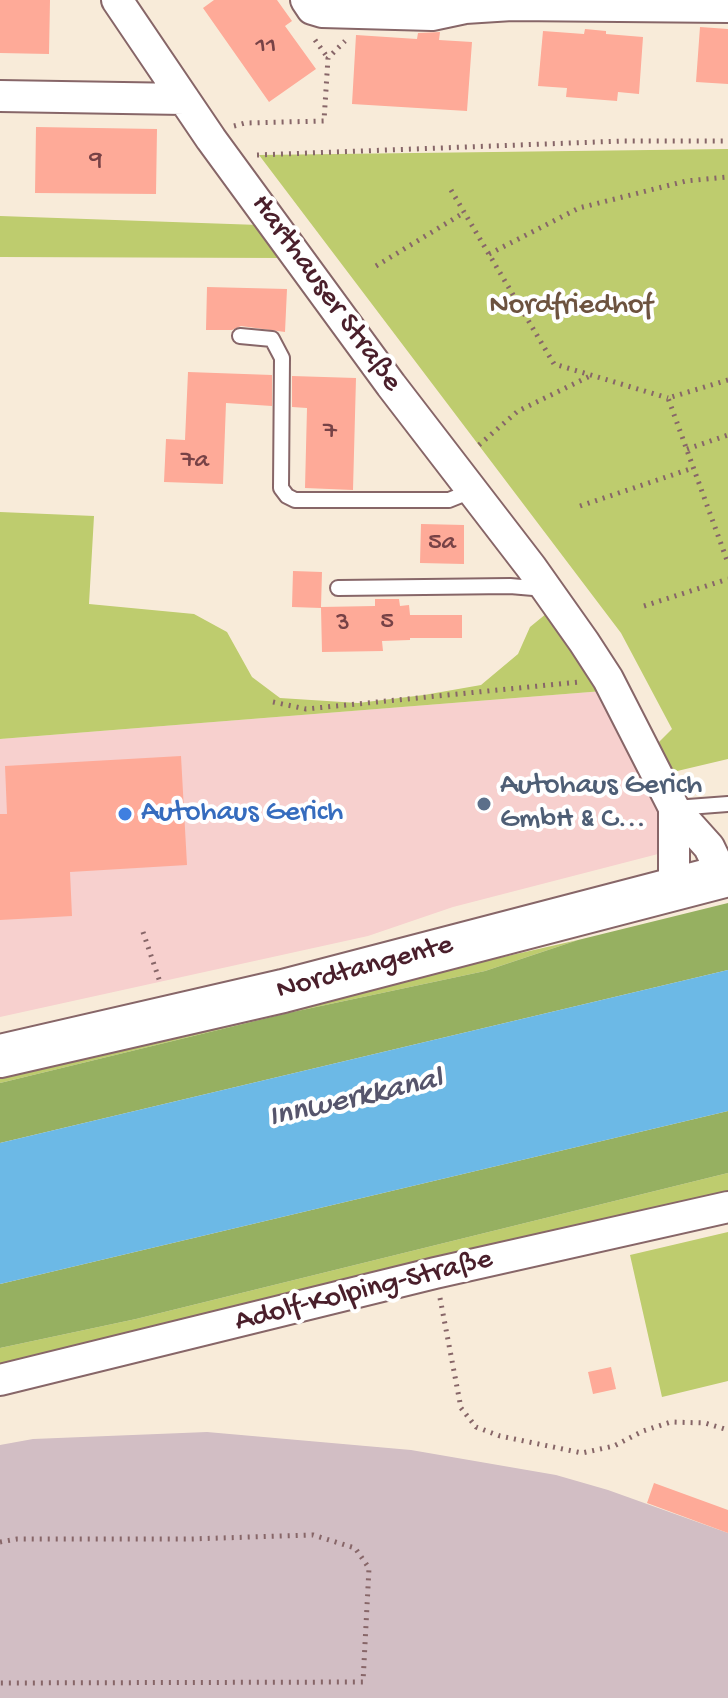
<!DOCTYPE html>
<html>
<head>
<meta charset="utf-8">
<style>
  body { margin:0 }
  canvas { display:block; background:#f8ebd9 }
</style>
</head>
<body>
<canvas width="728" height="1698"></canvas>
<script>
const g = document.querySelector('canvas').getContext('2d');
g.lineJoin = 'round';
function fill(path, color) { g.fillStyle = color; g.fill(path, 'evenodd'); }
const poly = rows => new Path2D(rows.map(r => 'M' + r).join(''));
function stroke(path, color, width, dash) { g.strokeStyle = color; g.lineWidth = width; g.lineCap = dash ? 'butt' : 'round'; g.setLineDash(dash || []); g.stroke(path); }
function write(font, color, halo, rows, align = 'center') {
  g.font = font + ' "Gochi Hand",sans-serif'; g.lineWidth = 8; g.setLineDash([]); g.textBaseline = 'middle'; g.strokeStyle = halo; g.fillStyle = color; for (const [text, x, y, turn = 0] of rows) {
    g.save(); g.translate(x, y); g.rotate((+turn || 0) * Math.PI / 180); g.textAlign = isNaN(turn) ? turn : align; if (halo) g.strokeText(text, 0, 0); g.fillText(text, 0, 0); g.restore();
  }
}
fill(poly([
  [603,691,642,769,662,819,658,854,453,907,368,936,0,1017,0,739]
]), '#f7d0ce');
fill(poly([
  [207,1432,411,1450,556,1475,608,1490,728,1533,728,1698,0,1698,0,1445,33,1439]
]), '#d2bec4');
fill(poly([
  [728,149,728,759,673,772,656,745,672,729,621,633,259,155],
  [0,216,259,225,285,258,0,257],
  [0,512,94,516,89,604,194,614,227,632,252,677,280,698,358,703,424,695,481,685,518,654,530,627,552,609,603,691,0,739],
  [578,940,485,971,288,1013,0,1083,0,1071],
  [728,1173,728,1191,0,1366,0,1348,136,1319],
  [728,1232,728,1381,662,1397,630,1255]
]), '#becc6e');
fill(poly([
  [728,903,728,970,0,1143,0,1083,288,1013,485,971,578,940],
  [728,1111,728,1173,136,1319,0,1348,0,1284]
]), '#96b061');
fill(poly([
  [728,970,728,1111,0,1284,0,1143]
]), '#6cb9e6');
fill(poly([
  [0,0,50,0,49,54,0,53],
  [214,0,277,0,292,21,285,26,316,69,269,102,203,8],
  [700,27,728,29,728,84,696,82],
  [585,29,606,31,606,34,643,37,639,94,618,92,617,101,566,97,567,88,538,86,543,31,584,34],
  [440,32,439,40,472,42,467,111,352,104,356,35,417,39,418,33],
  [36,127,157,129,156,194,35,193],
  [207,287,287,289,285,332,241,326,232,330,206,330],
  [188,372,272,375,272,406,226,403,223,484,164,482,166,439,185,440],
  [292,376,356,378,353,490,305,488,307,408,292,407],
  [421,524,464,525,464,564,420,563],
  [293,571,322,572,321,607,375,606,375,599,399,599,400,606,409,605,410,615,462,615,462,638,410,638,410,640,382,641,383,651,322,652,321,608,292,607],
  [181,756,187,865,70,872,72,916,0,920,0,814,7,814,5,766],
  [611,1367,616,1389,593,1394,588,1372],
  [654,1483,728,1510,728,1533,647,1503]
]), '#feaa98');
const lane = poly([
  [240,336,272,339,282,358,281,488,287,496,295,500,449,500,459,496,470,487],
  [338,588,510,586,545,589],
  [675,808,728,804]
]);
const street = poly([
  [117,0,211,139,391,385,531,567,584,642,608,679,674,808,709,847,723,876],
  [306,0,312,9,322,12,432,15,465,8,512,5,728,7],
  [0,96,184,99],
  [674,808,674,888],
  [0,1380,435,1273,728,1207]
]);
const secondary = poly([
  [0,1056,283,991,728,875]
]);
stroke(lane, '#876668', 18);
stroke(street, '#876668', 34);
stroke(secondary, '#876668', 46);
stroke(poly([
  [315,40,328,58],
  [234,126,245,123,324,121,328,58,345,41],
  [257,155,623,141,728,141],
  [451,190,554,364,668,398],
  [489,254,579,208,686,181,728,177],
  [376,266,465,212],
  [728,380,668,398,728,563],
  [479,445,518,411,592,375],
  [687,449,728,435],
  [580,506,693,468],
  [644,606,728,579],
  [273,702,306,709,579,682],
  [143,932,161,985],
  [440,1298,461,1408,476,1427,500,1436,582,1453,614,1446,643,1431,671,1422,705,1423,728,1430],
  [0,1542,17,1539,190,1539,313,1535,355,1548,369,1568,363,1682,0,1683]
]), '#876668', 5, [2, 6]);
stroke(lane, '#fff', 14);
stroke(street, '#fff', 30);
stroke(secondary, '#fff', 42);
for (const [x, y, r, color] of [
  [484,804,8,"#5c6f8a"],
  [125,814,8,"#3f7fe0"]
]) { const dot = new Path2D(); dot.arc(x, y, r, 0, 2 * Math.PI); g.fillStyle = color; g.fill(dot); stroke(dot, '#fff', 3); }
write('26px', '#774246', null, [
  ["11",266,48],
  ["9",96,161],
  ["7",330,433],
  ["7a",195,462],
  ["5a",442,544],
  ["5",387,623],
  ["3",343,625]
]);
write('30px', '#4a1f2b', '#fff', [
  ["Harthauser Straße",325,294,54],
  ["Nordtangente",365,969,-15],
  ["Adolf-Kolping-Straße",364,1292,-14]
]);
write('30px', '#6d533f', '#fff', [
  ["Nordfriedhof",571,307]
]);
write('30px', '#4e5e75', '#fff', [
  ["Autohaus Gerich",500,787],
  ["GmbH & C...",500,821]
], 'left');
write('30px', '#366cbe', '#fff', [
  ["Autohaus Gerich",141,814]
], 'left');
write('italic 32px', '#56556c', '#fff', [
  ["Innwerkkanal",356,1100,-13]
]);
</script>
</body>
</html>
